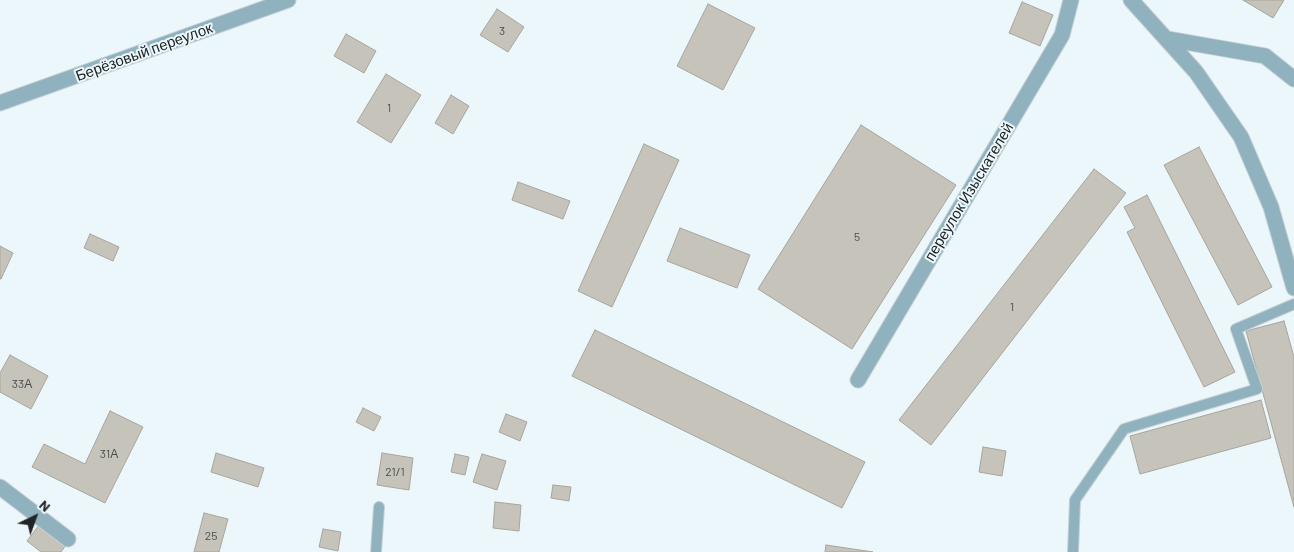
<!DOCTYPE html>
<html>
<head>
<meta charset="utf-8">
<style>
  body { margin:0 }
  #map { position:relative; width:1294px; height:552px; overflow:hidden; background:#ecf7fb; font-family:Barlow,sans-serif }
  canvas { display:block }
  .north { position:absolute; left:10px; top:492px; width:50px; height:50px; -webkit-text-stroke:4px #ecf7fb; paint-order:stroke; rotate:42deg; font-size:14px; font-weight:700; line-height:20px; text-align:center; color:#212526 }
  .north::after { content:''; display:block; margin:auto; width:18px; height:22px; background:#212526; clip-path:polygon(50% 0,100% 100%,50% 72%,0 100%) }
</style>
</head>
<body>
<div id="map">
<canvas width="1294" height="552"></canvas>
<div class="north">N</div>
</div>
<script>
const g = document.querySelector('canvas').getContext('2d');
g.lineJoin = 'round';
function fill(path, color) { g.fillStyle = color; g.fill(path, 'evenodd'); }
const poly = rows => new Path2D(rows.map(r => 'M' + r).join(''));
function stroke(path, color, width, dash) { g.strokeStyle = color; g.lineWidth = width; g.lineCap = dash ? 'butt' : 'round'; g.setLineDash(dash || []); g.stroke(path); }
function write(font, color, halo, rows, align = 'center') {
  g.font = font + ' Barlow,sans-serif'; g.lineWidth = 4; g.setLineDash([]); g.textBaseline = 'middle'; g.strokeStyle = halo; g.fillStyle = color; for (const [text, x, y, turn = 0] of rows) {
    g.save(); g.translate(x, y); g.rotate((+turn || 0) * Math.PI / 180); g.textAlign = isNaN(turn) ? turn : align; if (halo) g.strokeText(text, 0, 0); g.fillText(text, 0, 0); g.restore();
  }
}
const building = poly([
  [1243,0,1284,0,1273,18,1243,0],
  [1022,2,1053,15,1040,46,1009,33,1022,2],
  [708,4,755,28,723,90,677,66,708,4],
  [497,9,524,27,508,52,480,35,497,9],
  [346,34,376,51,364,73,334,56,346,34],
  [386,74,421,95,391,143,357,122,386,74],
  [451,95,469,106,453,134,435,123,451,95],
  [861,125,956,185,852,349,758,289,861,125],
  [644,144,679,160,612,307,578,291,644,144],
  [1199,147,1272,287,1238,305,1164,165,1199,147],
  [1094,169,1126,193,931,445,899,420,1094,169],
  [518,182,570,201,563,219,512,200,518,182],
  [1147,195,1235,372,1204,387,1127,232,1135,228,1124,207,1147,195],
  [680,228,750,255,737,288,667,261,680,228],
  [90,234,119,247,113,261,84,248,90,234],
  [0,246,13,253,1,279,0,279,0,246],
  [1284,321,1294,357,1294,507,1246,331,1284,321],
  [595,330,865,462,842,508,572,376,595,330],
  [10,355,48,376,31,409,0,392,0,373,10,355],
  [1261,400,1271,438,1140,474,1130,436,1261,400],
  [363,408,381,417,374,431,356,422,363,408],
  [110,411,143,427,105,503,32,467,44,444,85,464,110,411],
  [506,414,527,422,520,441,499,432,506,414],
  [983,447,1006,451,1002,476,979,472,983,447],
  [216,453,264,468,258,487,211,472,216,453],
  [382,453,413,458,409,490,377,485,382,453],
  [455,454,469,457,465,475,451,472,455,454],
  [482,454,506,461,497,490,473,482,482,454],
  [553,485,571,487,569,501,551,498,553,485],
  [495,502,521,505,519,531,493,528,495,502],
  [204,513,228,519,219,552,194,552,204,513],
  [39,525,66,545,61,552,41,552,27,541,39,525],
  [323,529,341,532,338,551,319,547,323,529],
  [826,545,873,552,825,552,826,545]
]);
fill(building, '#c6c4ba');
stroke(building, '#a7a59c', 1);
const service = poly([
  [376,552,379,507],
  [1073,552,1075,500,1124,429,1257,389,1236,329,1294,304]
]);
const minor = poly([
  [1131,0,1196,72,1241,137,1271,207,1294,288],
  [1168,39,1265,56,1294,79],
  [0,103,288,0],
  [858,380,1062,35,1071,0],
  [0,487,68,539]
]);
stroke(service, '#c7d1d5', 12);
stroke(minor, '#c7d1d5', 17);
stroke(service, '#90b2bf', 10);
stroke(minor, '#90b2bf', 15);
write('12px', '#4a4d4b', null, [
  ["3",502,31],
  ["1",389,108],
  ["5",857,237],
  ["1",1012,307],
  ["33А",22,384],
  ["31А",109,454],
  ["21/1",395,472],
  ["25",211,536]
]);
write('15px', '#212526', '#ecf7fb', [
  ["Берёзовый переулок",144,52,-20],
  ["переулок Изыскателей",969,192,-59]
]);
</script>
</body>
</html>
